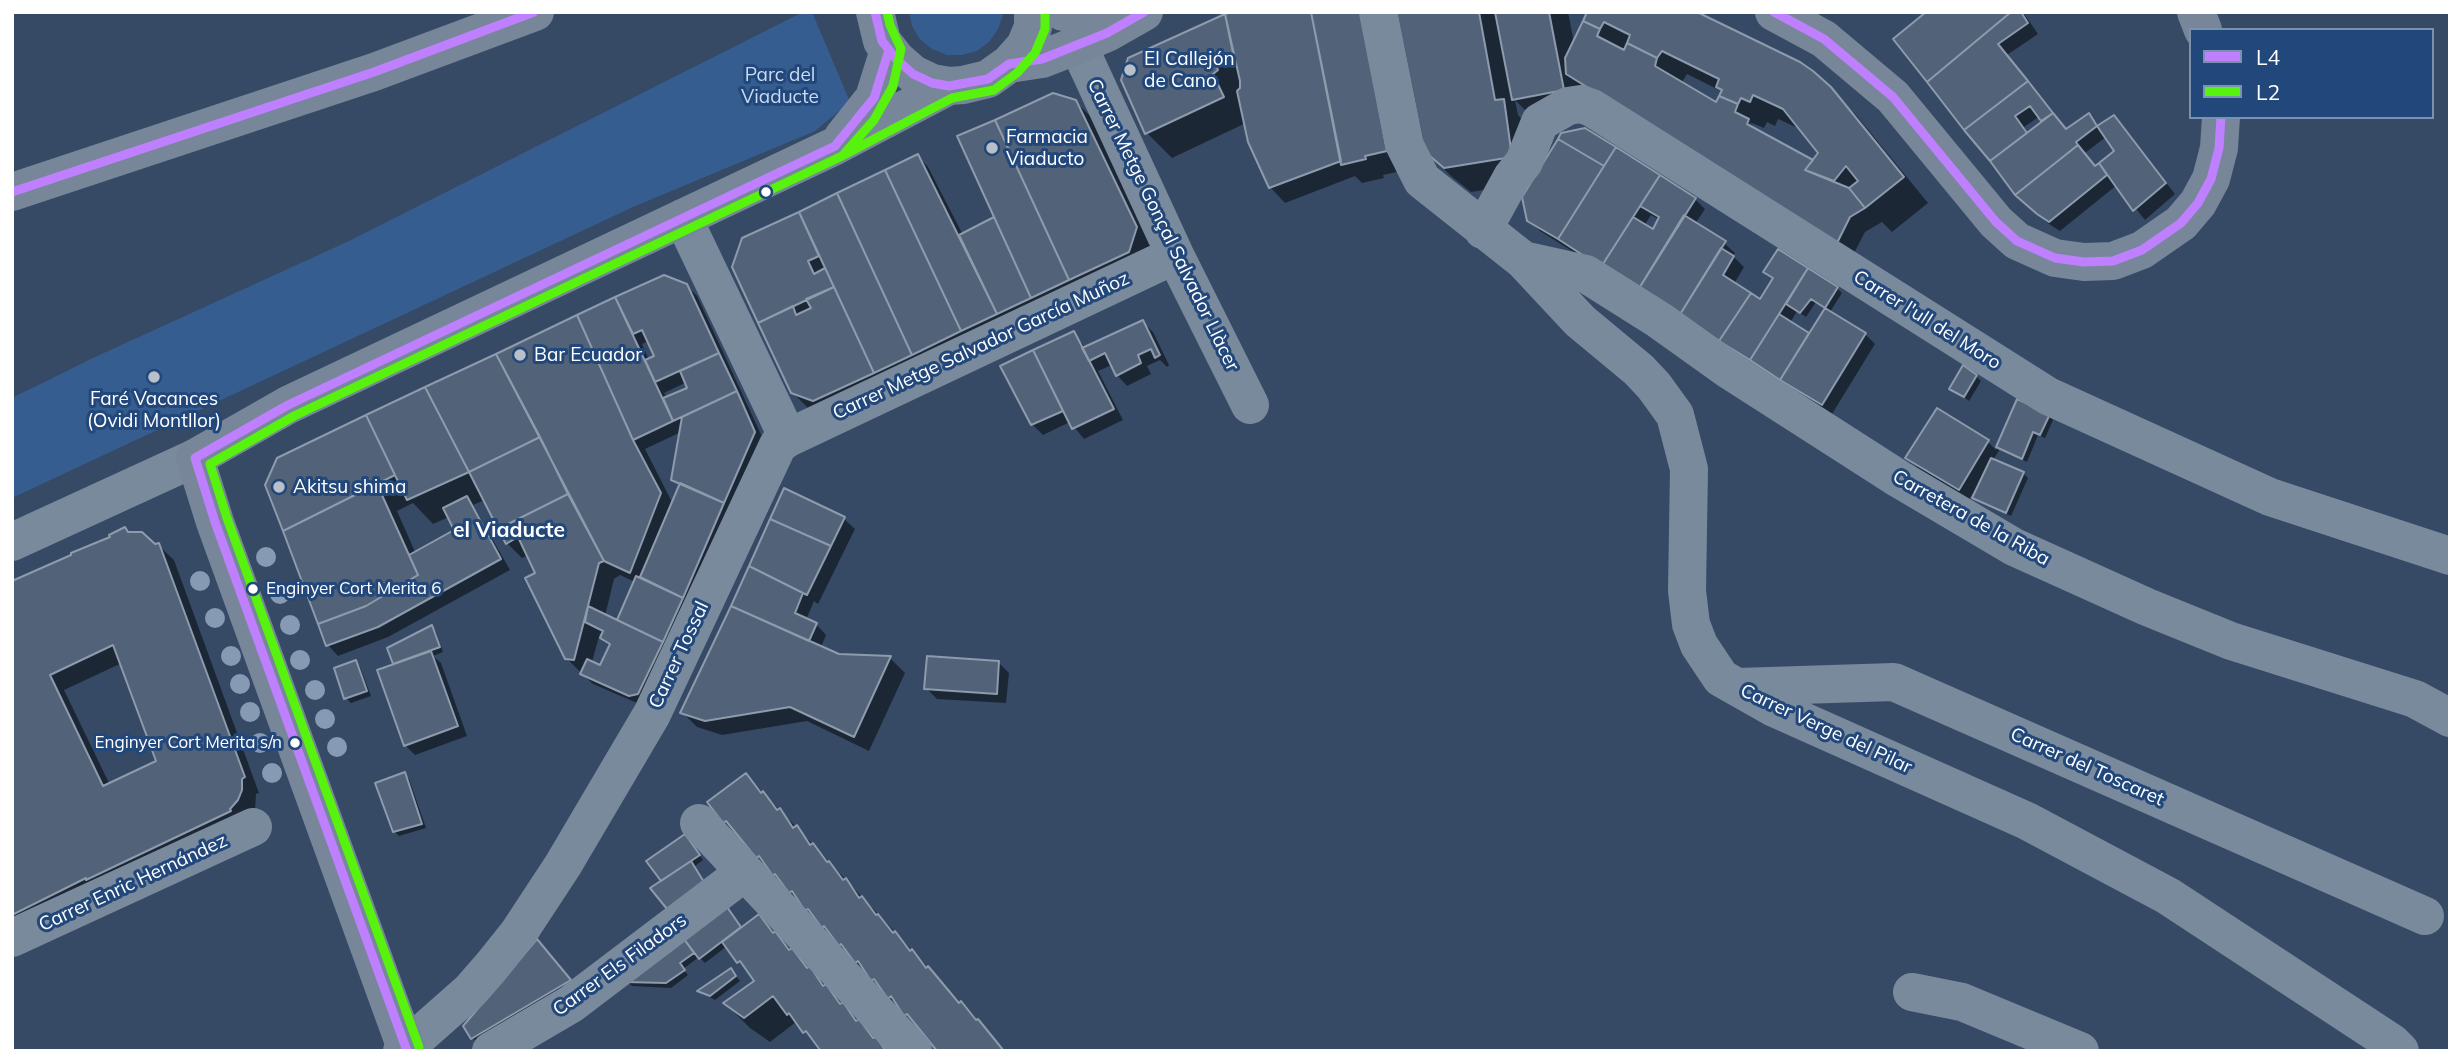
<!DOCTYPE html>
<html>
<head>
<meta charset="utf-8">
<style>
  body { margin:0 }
  #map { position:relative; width:2462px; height:1063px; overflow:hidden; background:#364a66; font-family:Mulish,sans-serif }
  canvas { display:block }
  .frame { position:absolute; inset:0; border:14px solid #fff; pointer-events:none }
  .legend { position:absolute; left:2189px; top:28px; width:245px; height:91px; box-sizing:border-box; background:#22477a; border:2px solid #7a91af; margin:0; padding:9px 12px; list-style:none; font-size:21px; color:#fff }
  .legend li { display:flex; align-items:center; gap:14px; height:35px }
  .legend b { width:35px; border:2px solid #7a91af }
</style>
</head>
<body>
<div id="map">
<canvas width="2462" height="1063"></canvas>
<div class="frame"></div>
<ul class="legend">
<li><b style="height:9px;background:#be80ff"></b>L4</li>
<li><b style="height:9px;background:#57f20d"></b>L2</li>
</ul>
</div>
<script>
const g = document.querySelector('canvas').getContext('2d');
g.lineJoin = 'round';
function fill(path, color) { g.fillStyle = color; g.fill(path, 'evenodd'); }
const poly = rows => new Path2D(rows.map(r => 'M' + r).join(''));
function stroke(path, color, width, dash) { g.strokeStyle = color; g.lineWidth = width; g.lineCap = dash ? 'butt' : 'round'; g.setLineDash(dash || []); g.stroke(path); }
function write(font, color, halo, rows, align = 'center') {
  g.font = font + ' Mulish,sans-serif'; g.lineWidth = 6; g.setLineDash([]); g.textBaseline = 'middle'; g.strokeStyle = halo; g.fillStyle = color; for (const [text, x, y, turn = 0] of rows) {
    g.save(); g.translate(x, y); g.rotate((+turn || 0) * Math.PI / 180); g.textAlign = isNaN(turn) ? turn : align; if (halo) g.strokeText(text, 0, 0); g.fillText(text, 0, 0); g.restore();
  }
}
fill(poly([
  [803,12,812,12,850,102,815,131,633,207,12,498,12,398,93,358,349,241],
  [909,12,1003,12,1003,15,998,29,989,42,977,51,962,55,947,55,932,49,920,39,912,26]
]), '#365d90');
fill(poly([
  [1375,12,1406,170,1383,175,1384,178,1362,183,1355,176,1285,203,1270,187,1246,123,1172,158,1147,133,1129,59,1226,16],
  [1398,12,1568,12,1574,43,1589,12,1812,72,1856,115,1928,203,1892,232,1882,222,1865,232,1852,257,1583,89,1539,124,1515,100,1518,115,1528,126,1535,179,1585,130,1695,199,1705,209,1695,224,1724,243,1735,253,1733,256,1744,267,1734,284,1761,301,1774,280,1766,272,1778,252,1837,288,1842,293,1830,312,1865,334,1875,344,1832,414,1540,231,1529,220,1534,182,1471,192,1451,176,1426,151],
  [1687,74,1723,92,1716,104,1681,84],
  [1778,119,1802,130,1820,153,1813,162,1761,134,1749,122,1764,128,1767,122,1775,126],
  [1651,215,1660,220,1654,232,1644,226],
  [1816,302,1826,309,1810,336,1790,323,1797,311,1806,317],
  [1929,12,2023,12,2038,34,2007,55,2067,131,2089,116,2099,126,2114,117,2175,194,2145,220,2117,185,2060,231,2049,224,2028,205],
  [2040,116,2044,121,2028,133,2024,127],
  [2106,137,2117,151,2096,167,2085,153],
  [1075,101,1091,117,1151,243,1143,267,808,408,792,392,759,322,799,214,918,156,928,167,963,235,996,217],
  [664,277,686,285,697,296,765,443,644,706,593,684,566,658,538,573,529,555,522,558,507,543,485,500,473,505,510,570,388,637,338,656,328,645,285,530,580,316],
  [649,341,657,357,649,360,642,344],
  [687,382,690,388,667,398,664,393],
  [681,432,673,479,680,486,673,504,645,449],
  [413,503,433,524,449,517,456,531,416,554,397,511],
  [620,575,635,582,618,622,605,616,614,579],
  [600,633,603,635,602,638,611,646,601,667,592,662],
  [1143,322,1153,332,1169,365,1167,367,1160,360,1147,366,1151,374,1127,386,1117,375,1112,365,1098,371,1123,420,1084,439,1070,422,1043,435,1032,424,1002,367,1073,333,1086,348],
  [1976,376,1981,381,1969,401,1952,388],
  [2018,401,2049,415,2053,420,2045,438,2038,435,2027,462,2000,449,1993,460,2023,473,2028,478,2011,516,1979,502,1974,498,1978,490,1976,489,1969,499,1918,468,1908,458,1937,410,1988,442,1996,450],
  [785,490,844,519,855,529,818,604,814,601,806,620,816,624,826,635,821,647,839,655,890,658,905,673,869,751,807,721,722,735,697,727,682,712],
  [129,533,156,546,158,545,174,560,259,793,256,794,255,811,12,937,12,583],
  [122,663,158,762,110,785,64,690],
  [432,627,436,632,443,652,433,656,441,663,467,736,415,755,405,745,395,665,389,649],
  [355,662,360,667,371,696,351,703,346,698],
  [998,662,1009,673,1006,703,937,699,926,688],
  [404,774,409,779,426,828,399,836,394,831],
  [746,775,821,853,1006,1051,939,1051,724,822],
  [690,841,703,860,695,866,708,887,663,881],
  [727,910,742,929,759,916,887,1051,824,1051,796,1022,770,1042,750,1028,725,1003,756,981,727,946,705,963,699,957,683,969,688,975,671,988,632,986,628,982],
  [538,941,580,991,483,1048,472,1037],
  [735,975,740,981,715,1000,700,992]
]), '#0007');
const building = poly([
  [1232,12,1311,12,1341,161,1269,188,1248,142,1237,91,1240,88,1240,81,1225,14,1232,12],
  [1311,12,1361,12,1387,151,1365,156,1366,159,1341,165,1311,12],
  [1396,12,1479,12,1495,100,1504,99,1512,157,1444,168,1424,151,1396,12],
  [1495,12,1549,12,1564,90,1512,100,1495,12],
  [1587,12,1697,12,1800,62,1813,71,1831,87,1904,177,1865,208,1849,188,1858,181,1846,166,1834,181,1805,170,1818,153,1783,109,1753,95,1750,102,1741,98,1738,104,1719,96,1722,90,1716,87,1719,79,1662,51,1657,58,1627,43,1630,35,1604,22,1600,29,1583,21,1587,12],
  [1926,12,2011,12,1927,82,1893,39,1926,12],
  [2011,12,2021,12,2028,23,1998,44,2028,81,1964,130,1927,82,2011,12],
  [1225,14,1234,58,1216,65,1218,70,1213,74,1224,97,1145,134,1121,80,1128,58,1225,14],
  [1583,21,1600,29,1597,36,1624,50,1627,43,1657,58,1655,66,1716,102,1719,96,1738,104,1735,112,1749,119,1747,124,1813,160,1805,170,1849,188,1865,208,1850,217,1837,243,1566,74,1565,58,1583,21],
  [2028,81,2053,113,2041,121,2030,106,2015,116,2027,133,1990,161,1964,130,2028,81],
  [1053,93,1076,100,1137,227,1129,252,1069,280,995,120,1053,93],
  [2053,113,2066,129,2089,113,2097,126,2076,142,2078,145,2015,195,1990,161,2053,113],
  [2114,115,2166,183,2133,211,2099,163,2114,151,2097,126,2114,115],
  [995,120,1069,280,1031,298,957,136,995,120],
  [1585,128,1616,147,1604,166,1558,139,1561,133,1585,128],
  [1558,139,1604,166,1558,239,1527,221,1522,197,1558,139],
  [2078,145,2095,166,2099,163,2107,175,2049,222,2037,214,2015,195,2078,145],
  [1616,147,1660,175,1601,267,1558,239,1616,147],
  [918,154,997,314,961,331,885,170,918,154],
  [885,170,961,331,912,355,837,193,885,170],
  [1660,175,1696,198,1638,290,1601,267,1633,217,1653,229,1659,217,1640,206,1660,175],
  [837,193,912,355,874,373,799,212,837,193],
  [799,212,819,256,808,261,814,274,825,268,834,287,758,323,732,267,742,238,799,212],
  [1684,215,1726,241,1679,316,1638,290,1684,215],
  [994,217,1031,298,997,314,959,235,994,217],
  [1721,248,1734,256,1723,275,1751,293,1719,341,1679,316,1721,248],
  [1778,249,1808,268,1750,360,1719,341,1751,293,1760,299,1773,278,1763,272,1778,249],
  [1808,268,1838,287,1825,308,1811,299,1800,313,1786,304,1808,268],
  [664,275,687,284,719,353,655,382,645,360,654,356,642,330,633,334,615,297,664,275],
  [834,287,874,373,813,401,791,393,758,323,793,306,796,315,811,308,806,299,834,287],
  [615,297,673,421,633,440,577,315,615,297],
  [1825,308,1866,333,1822,405,1780,380,1825,308],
  [1779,314,1809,333,1780,380,1750,360,1779,314],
  [577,315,633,440,661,493,630,573,604,561,496,354,577,315],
  [1143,320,1160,355,1155,358,1151,349,1138,355,1141,363,1116,376,1105,353,1089,361,1082,348,1143,320],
  [1074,331,1114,409,1072,429,1033,350,1074,331],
  [1033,350,1063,411,1031,425,1000,366,1033,350],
  [719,353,737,391,673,421,663,398,687,388,680,371,719,353],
  [496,354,540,437,469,472,425,387,496,354],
  [1963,365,1977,375,1964,397,1949,389,1963,365],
  [425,387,469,472,407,500,366,415,425,387],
  [737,391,755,432,724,503,671,480,682,417,737,391],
  [2017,399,2050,414,2040,435,2033,432,2022,459,1996,447,2017,399],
  [1937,408,1989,440,1959,490,1905,458,1937,408],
  [366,415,395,475,283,531,265,485,277,458,366,415],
  [540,437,568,494,498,529,469,472,540,437],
  [1991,458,2024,472,2006,513,1972,498,1991,458],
  [680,483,724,503,683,598,640,577,680,483],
  [377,484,418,575,366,606,318,624,283,531,377,484],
  [784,488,845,517,831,546,770,519,784,488],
  [568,494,604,561,599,563,574,660,565,659,525,578,535,573,518,537,506,544,498,529,568,494],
  [467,496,501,559,378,627,326,646,318,624,366,606,418,575,409,555,454,530,443,508,467,496],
  [770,519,831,546,807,595,749,566,770,519],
  [125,527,128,532,142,532,155,544,159,543,245,777,242,779,242,790,238,800,230,809,231,811,86,880,86,878,12,915,12,581,71,555,71,553,110,537,109,535,125,527],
  [113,645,156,761,103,786,50,675,113,645],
  [749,566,803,593,795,613,817,623,809,641,731,606,749,566],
  [636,576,683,598,663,642,617,620,636,576],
  [588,606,663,642,638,694,629,696,580,674,587,659,600,665,610,644,600,638,603,631,585,622,588,606],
  [731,606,839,654,891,656,854,737,790,707,705,721,680,713,731,606],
  [432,625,440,647,393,664,387,648,432,625],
  [431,651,458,726,404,746,377,670,431,651],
  [927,656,999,661,997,694,924,689,927,656],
  [356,660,367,691,344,699,334,668,356,660],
  [405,772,422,824,393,832,375,783,405,772],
  [746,773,761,793,763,791,777,810,780,808,793,828,797,825,810,845,813,843,827,862,829,861,843,880,846,878,859,898,862,896,876,915,878,914,893,933,895,931,910,951,912,949,926,968,928,966,959,1003,961,1001,976,1020,978,1019,1004,1051,937,1051,907,1014,904,1016,891,996,888,999,874,979,871,981,858,961,855,963,841,944,839,946,824,926,822,928,808,909,805,911,792,891,789,893,775,874,773,876,759,856,756,858,726,821,723,823,707,802,746,773],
  [685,834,700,855,661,881,646,861,685,834],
  [691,861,704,882,667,909,650,888,691,861],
  [727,907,741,927,699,959,684,939,727,907],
  [759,914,773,933,775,931,789,950,792,948,807,968,810,966,823,986,826,984,840,1004,843,1002,856,1021,859,1019,873,1038,876,1037,886,1051,820,1050,806,1031,803,1033,789,1013,787,1015,773,996,744,1018,723,1003,754,981,740,961,737,963,722,942,759,914],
  [537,939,571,980,471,1039,463,1026,537,939],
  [684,939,694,953,680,963,685,970,666,983,626,982,684,939],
  [731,968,736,976,710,996,697,991,731,968]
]);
fill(building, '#526278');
stroke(building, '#8e9bac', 2);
stroke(poly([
  [1378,12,1404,144,1422,180,1523,260,1580,321,1639,370,1654,386,1675,415,1689,469,1687,591,1691,624,1699,645,1721,678,1774,708,2027,821,2168,896,2392,1043,2400,1051],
  [1078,45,1175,255,1250,405],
  [683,218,788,438],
  [1483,230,1512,177,1524,162,1540,122,1568,106,1581,104,1592,108,2048,396,2270,497,2450,556],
  [1523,260,1586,274,1659,320,1729,370,1899,479,2014,547,2147,607,2231,641,2415,699,2450,718],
  [12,542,195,458],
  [1738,687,1894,682,2425,916],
  [699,823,913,1051],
  [12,938,253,827],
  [1912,992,1962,1002,2080,1051],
  [402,1051,470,991,491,967,519,932,563,865,652,714,778,445,788,438,1175,255],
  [491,1051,571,1004,745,872]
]), '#7a8a9d', 38);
stroke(poly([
  [875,12,882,41,896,59,913,74,932,83,949,86,963,85,988,79,1009,64,1025,46,1033,27,1033,12],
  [1063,12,1085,15,1106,12],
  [1774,12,1824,39,1893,97,1996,222,2017,241,2055,258,2084,262,2113,261,2142,250,2181,223,2198,203,2211,179,2219,148,2221,117],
  [2196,12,2203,30],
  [1009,64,1042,59,1078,45,1107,33,1144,12],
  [843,137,874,98,889,50],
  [12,192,374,72,535,12],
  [407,1051,215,522,195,458,288,405,835,146,949,86]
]), '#778699', 38);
stroke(poly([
  [875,12,882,41,896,59,913,74,932,83,949,86,988,79,1009,64,1042,59,1107,33,1144,12],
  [1774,12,1824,39,1893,97,1996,222,2017,241,2055,258,2084,262,2113,261,2142,250,2181,223,2198,203,2211,179,2219,148,2221,117],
  [12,192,374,72,534,12],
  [195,458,288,405,835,146,874,98,889,50],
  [195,458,215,522,407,1051]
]), '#be80ff', 9);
stroke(poly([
  [844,154,874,120,893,86,901,49,890,25,887,12],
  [419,1047,227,518,210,464,294,416,840,157,952,98,994,90,1017,73,1035,53,1045,29,1045,12]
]), '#57f20d', 9);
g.fillStyle = '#869ab4';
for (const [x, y] of [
  [266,557],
  [200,581],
  [280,594],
  [215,618],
  [290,625],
  [231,656],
  [300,660],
  [240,684],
  [315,690],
  [250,712],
  [325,719],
  [260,743],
  [337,747],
  [272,773]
]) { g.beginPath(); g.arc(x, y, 10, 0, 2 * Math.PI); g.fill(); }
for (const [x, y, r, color] of [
  [1130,70,7,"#b9c0c9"],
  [992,148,7,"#b9c0c9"],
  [766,192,6,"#fff"],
  [520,355,7,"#b9c0c9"],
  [154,377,7,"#b9c0c9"],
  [279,487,7,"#b9c0c9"],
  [253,589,6,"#fff"],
  [295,743,6,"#fff"]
]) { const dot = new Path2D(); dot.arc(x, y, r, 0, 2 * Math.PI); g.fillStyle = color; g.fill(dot); stroke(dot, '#22477a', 2.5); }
write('17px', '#fff', '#22477a', [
  ["Enginyer Cort Merita 6",266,589],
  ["Enginyer Cort Merita s/n",282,743,"right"]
], 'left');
write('19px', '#fff', '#22477a', [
  ["El Callejón",1144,59],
  ["de Cano",1144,81],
  ["Farmacia",1006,137],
  ["Viaducto",1006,159],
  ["Bar Ecuador",534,355],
  ["Faré Vacances",154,399,"center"],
  ["(Ovidi Montllor)",154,421,"center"],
  ["Akitsu shima",293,487]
], 'left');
write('19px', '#c7dbf4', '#22477a', [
  ["Parc del",780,75],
  ["Viaducte",780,97]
]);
write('19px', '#fff', '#22477a', [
  ["Carrer Metge Gonçal Salvador Llàcer",1163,225,64],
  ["Carrer l'ull del Moro",1927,320,32],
  ["Carrer Metge Salvador García Muñoz",981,346,-25],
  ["Carretera de la Riba",1971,518,29],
  ["Carrer Tossal",679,655,-65],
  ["Carrer Verge del Pilar",1826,729,25],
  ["Carrer del Toscaret",2087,767,24],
  ["Carrer Enric Hernández",133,883,-25],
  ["Carrer Els Filadors",620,965,-36]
]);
write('bold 21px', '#fff', '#22477a', [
  ["el Viaducte",509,531]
]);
</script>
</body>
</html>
